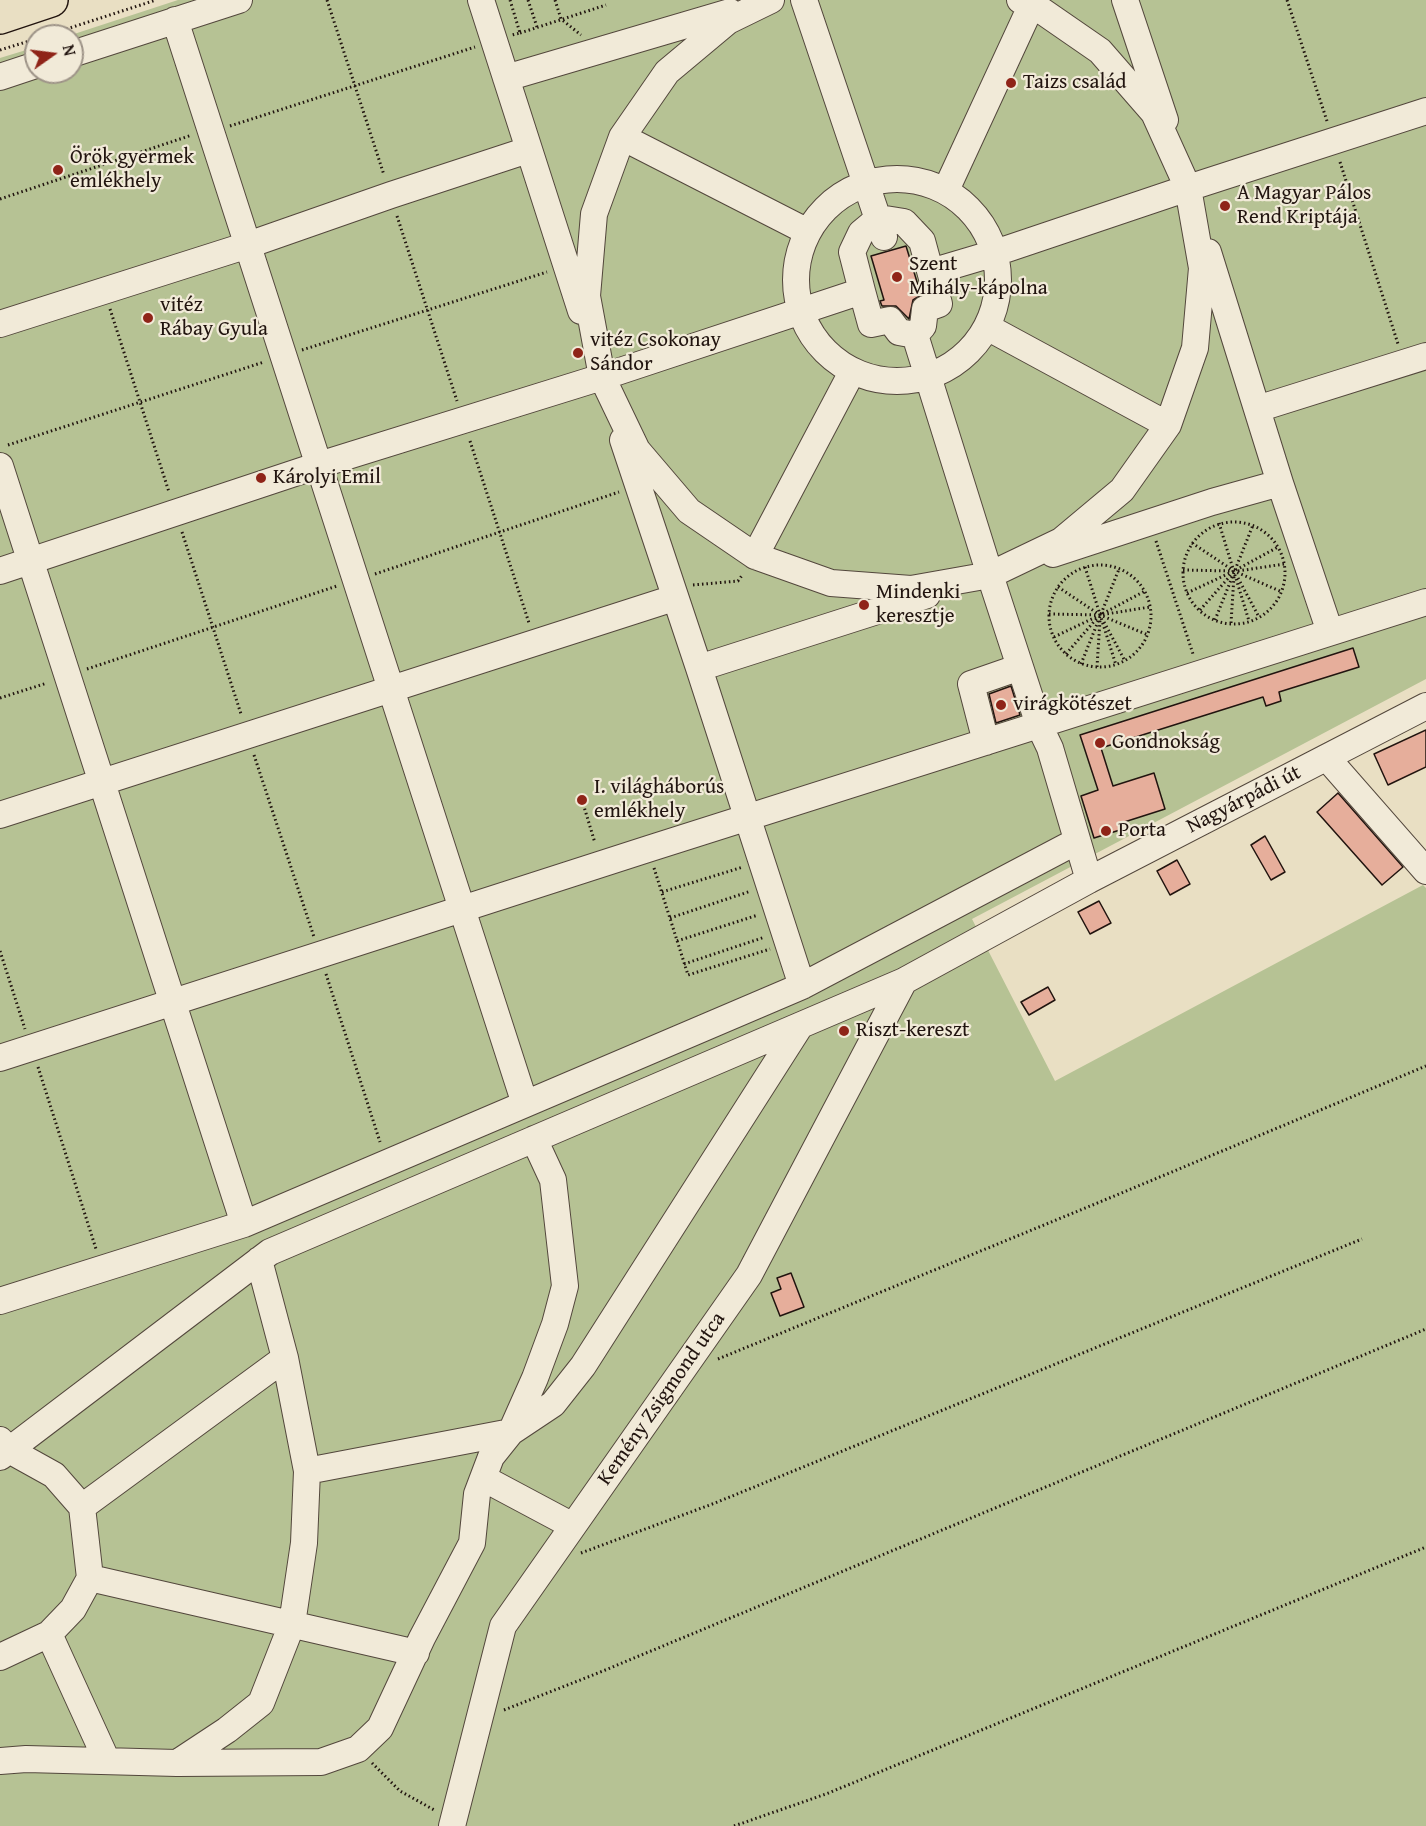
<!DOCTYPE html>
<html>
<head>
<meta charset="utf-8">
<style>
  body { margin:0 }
  #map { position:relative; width:1426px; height:1826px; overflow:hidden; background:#e9dfc3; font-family:"Gentium Book Plus",serif }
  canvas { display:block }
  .north { position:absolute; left:24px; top:24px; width:60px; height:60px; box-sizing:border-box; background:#f1ead8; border:2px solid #9e9488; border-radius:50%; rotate:76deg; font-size:16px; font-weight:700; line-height:24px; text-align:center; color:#21140f }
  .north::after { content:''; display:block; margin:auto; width:21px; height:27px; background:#8f2418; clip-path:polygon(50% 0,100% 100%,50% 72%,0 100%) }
</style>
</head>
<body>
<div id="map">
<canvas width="1426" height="1826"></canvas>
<div class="north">N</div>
</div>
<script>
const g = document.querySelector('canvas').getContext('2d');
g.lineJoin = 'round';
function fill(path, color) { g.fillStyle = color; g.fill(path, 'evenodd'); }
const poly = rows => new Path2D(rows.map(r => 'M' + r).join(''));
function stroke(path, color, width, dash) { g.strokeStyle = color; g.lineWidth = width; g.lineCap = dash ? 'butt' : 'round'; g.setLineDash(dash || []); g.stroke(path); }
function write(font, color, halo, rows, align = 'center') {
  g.font = font + ' "Gentium Book Plus",serif'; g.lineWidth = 4.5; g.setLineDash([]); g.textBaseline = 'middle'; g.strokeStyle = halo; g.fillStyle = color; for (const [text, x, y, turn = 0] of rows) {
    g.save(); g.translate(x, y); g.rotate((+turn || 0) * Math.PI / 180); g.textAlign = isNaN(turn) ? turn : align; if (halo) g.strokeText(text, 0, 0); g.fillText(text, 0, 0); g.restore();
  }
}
fill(poly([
  [178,0,1426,0,1426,679,972,919,1055,1081,1423,885,1426,888,1426,1826,0,1826,0,58,36,47,36,72,72,72,72,36,68,36]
]), '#b6c294');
const building = poly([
  [906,246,921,295,913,300,909,319,896,306,882,306,880,301,884,300,871,256,906,246],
  [1353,648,1359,667,1279,692,1281,701,1266,706,1263,697,1101,748,1113,786,1154,773,1165,809,1118,824,1120,830,1094,838,1081,796,1098,790,1080,735,1353,648],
  [1011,686,1020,715,996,723,989,694,1011,686],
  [1426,730,1426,767,1388,785,1374,754,1426,730],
  [1338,793,1403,867,1382,885,1317,812,1338,793],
  [1265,836,1285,872,1271,880,1251,845,1265,836],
  [1177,860,1190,884,1170,895,1157,871,1177,860],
  [1099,901,1111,923,1090,934,1078,912,1099,901],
  [1048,987,1055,1000,1029,1015,1021,1002,1048,987],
  [791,1273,804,1307,780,1316,771,1293,781,1289,777,1278,791,1273]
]);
fill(building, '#e6ae9b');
stroke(building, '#21140f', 1.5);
const minor = poly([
  [481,0,581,311],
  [771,0,728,21,667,72,622,137,594,214,587,296,602,377,637,450,689,511,755,556,831,583,911,589,990,575,1061,541,1122,490,1168,425,1195,348,1202,268,1188,188,1154,113,1100,51,1032,4,1020,0],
  [804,0,884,237],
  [1125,0,1165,120],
  [175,20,525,1104],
  [72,54,239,0],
  [0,77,36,65],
  [506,78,730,12],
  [622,137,806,231],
  '796 280a101 101 0 1 1 202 0a101 101 0 1 1-202 0Z',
  [946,190,1032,4],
  [1208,252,1280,483,1330,632],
  [931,272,995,253,1188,188,1426,111],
  [0,324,248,245,391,195,528,150],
  [987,327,1168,425],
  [915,335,990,575,1039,725,1050,748,1089,880],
  [1257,409,1426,356],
  [623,440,699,668,802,986],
  [0,466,244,1224],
  [1053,554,1212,502,1280,483],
  [755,556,852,372],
  [0,571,319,465,602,377,862,291,871,324,890,320,899,332,915,335,923,326,925,309,939,304,922,241,904,222,879,218,861,233,852,252,862,291],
  [699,668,927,595],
  [986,742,971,684,1020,667],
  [1327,758,1426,871],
  [0,815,674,598],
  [0,1058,648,849,1426,602],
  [0,1301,244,1224,802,986,1077,841],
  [0,1440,9,1450,54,1475,82,1507,90,1578,73,1609,49,1634,0,1657],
  [0,1457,270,1252,904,981,1089,880,1426,706],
  [307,1471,511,1432,535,1378,555,1324,565,1286,553,1180,534,1139],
  [483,1478,573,1526],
  [82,1507,285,1358],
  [90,1578,416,1653],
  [49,1634,107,1761],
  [0,1761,26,1759,177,1763,321,1762,358,1749,380,1728,422,1638,472,1543,477,1494,491,1457,511,1432,553,1404,583,1366,800,1026],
  [177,1763,227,1730,261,1703,292,1624,304,1543,307,1471,285,1358,259,1260],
  [452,1826,503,1626,749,1275,904,981]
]);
const major = poly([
  [0,17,51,0]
]);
stroke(minor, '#53473c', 28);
stroke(major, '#21140f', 36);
stroke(poly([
  [327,0,384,175],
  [510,0,520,33,512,35],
  [528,0,537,27],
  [555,0,561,19,581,35],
  [1287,0,1327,121],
  [520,33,606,5],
  [45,36,156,0],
  [0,50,36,39],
  [230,126,475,47],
  [1340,162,1398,344],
  [0,199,192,135],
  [397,216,457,401],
  [110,309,169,492],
  [302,350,547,272],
  [470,441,529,623],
  [8,445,264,362],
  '1183 573a51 51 0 1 1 102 0a51 51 0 1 1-102 0Z',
  [1219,523,1249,621],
  [182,532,241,714],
  [1156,541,1193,654],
  [1192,543,1234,571,1282,592],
  '1049 616a51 51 0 1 1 102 0a51 51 0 1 1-102 0Z',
  [1085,567,1116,665],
  [1183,570,1232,571],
  [1238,571,1284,564],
  [375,574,619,492],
  [1238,578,1259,617],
  [693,585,738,581,743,574],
  [1058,587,1100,615,1148,635],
  [1187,593,1234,571,1278,547],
  [1200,610,1231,575],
  [1049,614,1100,615,1150,607],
  [1215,620,1253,525],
  [1104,622,1125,661],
  [1231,623,1234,576],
  [1054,637,1100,615,1145,591],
  [1066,654,1098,617],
  [1081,664,1119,569],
  [1097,667,1100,620],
  [87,669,337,586],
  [0,698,47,683],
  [254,755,314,937],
  [582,800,595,843],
  [654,868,688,975,770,949],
  [662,892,743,867],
  [670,918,751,891],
  [677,941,758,915],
  [0,951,25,1029],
  [684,964,765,937],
  [326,974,380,1142],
  [38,1067,96,1249],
  [718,1359,1095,1204,1426,1066],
  [581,1553,715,1503,1362,1239],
  [504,1710,598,1673,1426,1329],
  [372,1763,400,1791,436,1811],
  [734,1826,826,1794,1426,1547]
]), '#21140f', 3, [1.5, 3]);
stroke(minor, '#f1ead8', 26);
stroke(major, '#e9dfc3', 33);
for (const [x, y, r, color] of [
  [1011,83,6,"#8f2418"],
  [58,170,6,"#8f2418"],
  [1225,206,6,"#8f2418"],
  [897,277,6,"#8f2418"],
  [148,318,6,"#8f2418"],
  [578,353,6,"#8f2418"],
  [261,478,6,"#8f2418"],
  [864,605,6,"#8f2418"],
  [1001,705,6,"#8f2418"],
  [1100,743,6,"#8f2418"],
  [582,800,6,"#8f2418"],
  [1106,831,6,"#8f2418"],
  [844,1031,6,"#8f2418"]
]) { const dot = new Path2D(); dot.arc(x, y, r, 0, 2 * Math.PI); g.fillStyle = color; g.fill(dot); stroke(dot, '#f1ead8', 2); }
write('21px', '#21140f', '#f1ead8', [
  ["Taizs család",1023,83],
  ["Örök gyermek",70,158],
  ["emlékhely",70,182],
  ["A Magyar Pálos",1237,194],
  ["Rend Kriptája",1237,218],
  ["Szent",909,265],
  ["Mihály-kápolna",909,289],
  ["vitéz",160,306],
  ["Rábay Gyula",160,330],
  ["vitéz Csokonay",590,341],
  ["Sándor",590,365],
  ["Károlyi Emil",273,478],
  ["Mindenki",876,593],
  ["keresztje",876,617],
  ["virágkötészet",1013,705],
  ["Gondnokság",1112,743],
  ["I. világháborús",594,788],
  ["emlékhely",594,812],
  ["Porta",1118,831],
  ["Riszt-kereszt",856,1031]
], 'left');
write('21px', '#21140f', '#f1ead8', [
  ["Nagyárpádi út",1244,800,-27],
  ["Kemény Zsigmond utca",662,1399,-55]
]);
</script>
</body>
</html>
